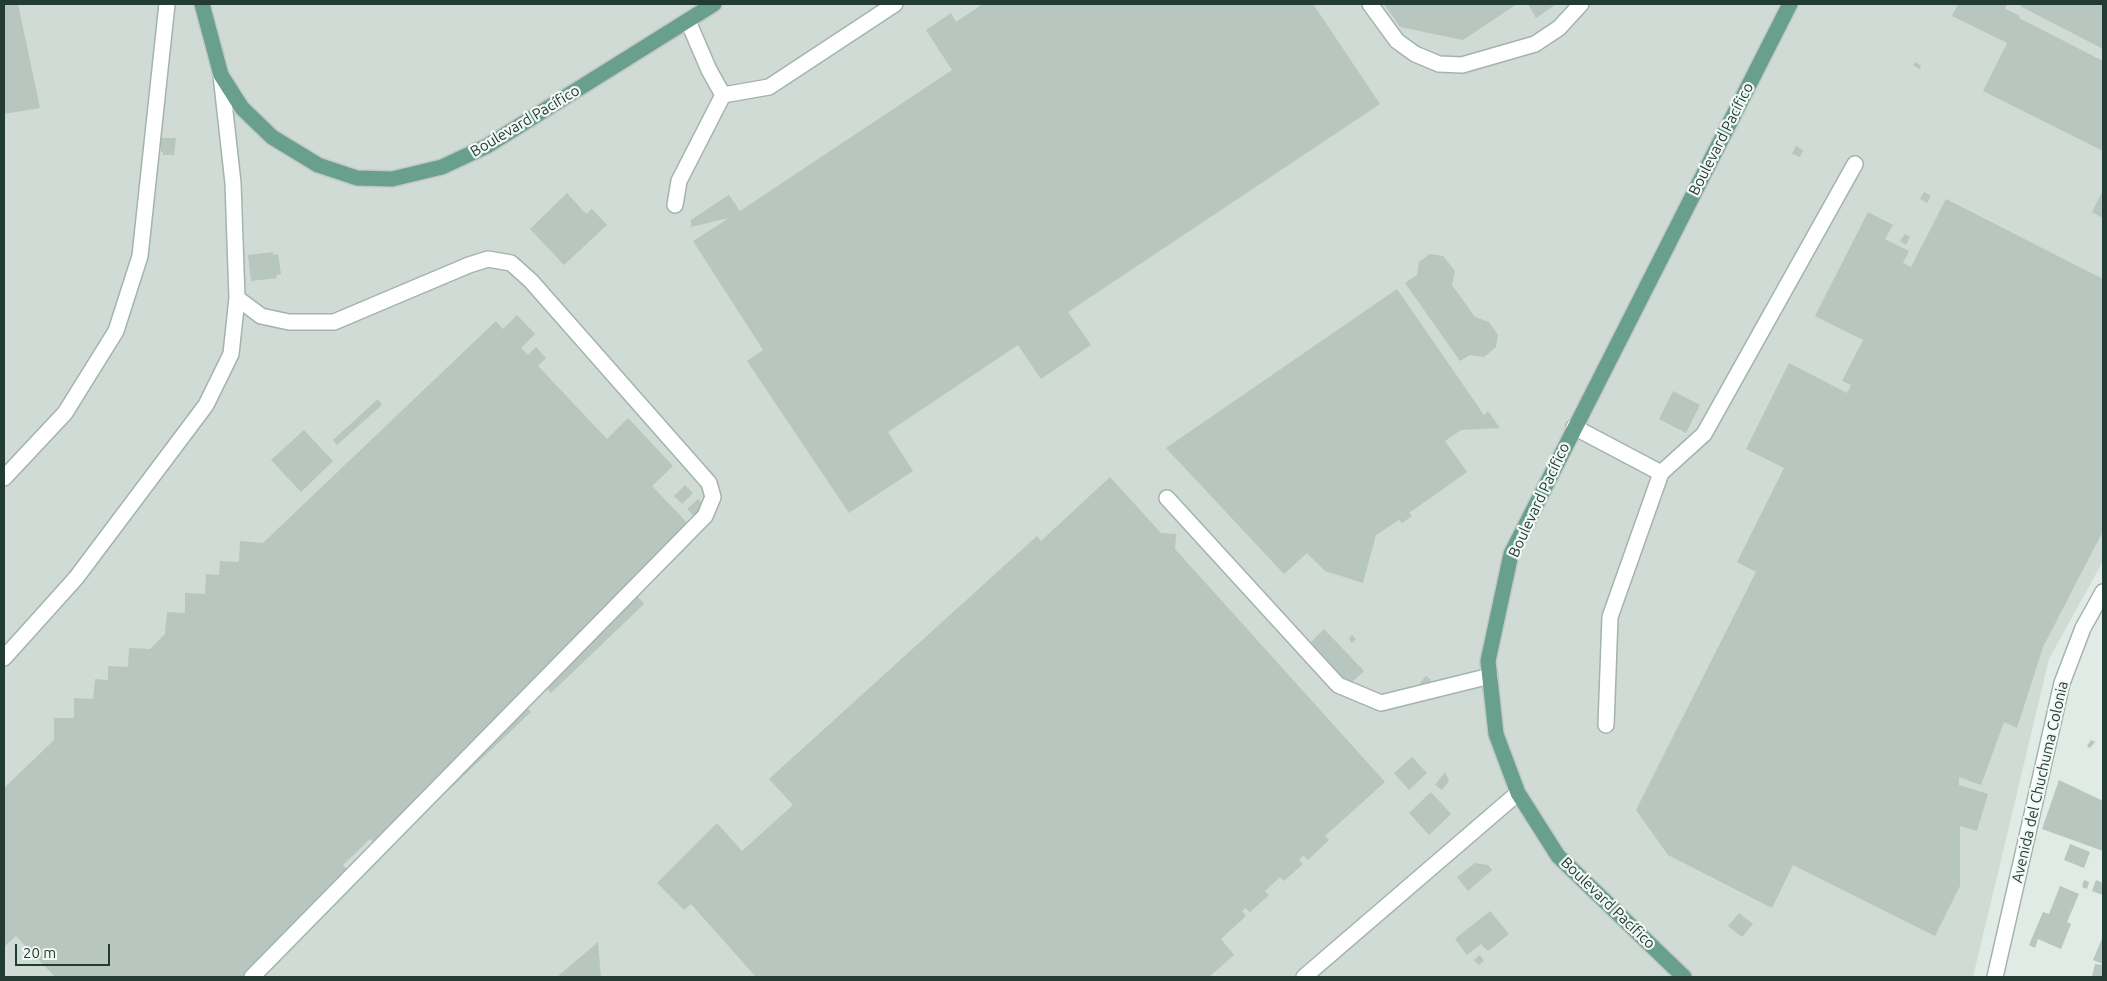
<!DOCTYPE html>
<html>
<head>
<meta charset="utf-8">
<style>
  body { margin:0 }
  #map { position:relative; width:2107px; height:981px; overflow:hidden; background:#e1ebe6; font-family:Ubuntu,sans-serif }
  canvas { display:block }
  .frame { position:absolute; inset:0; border:5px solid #223b33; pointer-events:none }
  .scale { position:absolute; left:15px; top:944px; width:95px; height:22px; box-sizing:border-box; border:2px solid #223b33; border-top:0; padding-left:6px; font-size:15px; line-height:18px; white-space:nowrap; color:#223b33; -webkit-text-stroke:4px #f2f8f4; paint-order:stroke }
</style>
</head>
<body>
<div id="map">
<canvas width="2107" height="981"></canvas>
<div class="frame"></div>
<div class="scale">20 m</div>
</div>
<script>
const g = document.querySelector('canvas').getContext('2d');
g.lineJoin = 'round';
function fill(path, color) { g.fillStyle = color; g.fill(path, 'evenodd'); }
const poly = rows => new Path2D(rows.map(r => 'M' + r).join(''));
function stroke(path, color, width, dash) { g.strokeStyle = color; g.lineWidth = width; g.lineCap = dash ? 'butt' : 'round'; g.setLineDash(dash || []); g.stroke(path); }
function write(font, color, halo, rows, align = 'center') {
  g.font = font + ' Ubuntu,sans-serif'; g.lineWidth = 4.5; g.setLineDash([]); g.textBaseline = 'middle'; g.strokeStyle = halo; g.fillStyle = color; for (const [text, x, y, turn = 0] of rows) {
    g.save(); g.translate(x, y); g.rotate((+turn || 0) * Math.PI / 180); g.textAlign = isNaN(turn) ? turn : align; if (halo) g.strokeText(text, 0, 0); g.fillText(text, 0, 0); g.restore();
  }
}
fill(poly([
  [4,4,2103,4,2103,561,2049,659,1973,977,4,977]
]), '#d0dbd5');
fill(poly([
  [4,4,18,4,40,108,4,114],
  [983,4,1313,4,1380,104,1068,312,1091,345,1041,379,1018,345,888,432,913,471,849,513,747,361,763,350,693,241,729,218,691,227,691,220,727,196,729,195,740,211,952,70,926,30,951,13,956,22],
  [1384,4,1517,4,1463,40,1400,27],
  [1528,4,1556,4,1536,18],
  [1958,4,2007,4,2005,9,2020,16,2019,18,2103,61,2103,151,1983,91,2007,43,1952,16],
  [2021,4,2103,4,2103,49,2020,6],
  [1915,62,1921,66,1920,69,1913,65],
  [161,138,176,138,174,155,163,155,163,152,161,152],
  [1796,146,1803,150,1800,157,1792,154],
  [2103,190,2103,218,2092,212],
  [1924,192,1931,196,1927,203,1920,199],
  [567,193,586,214,592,209,607,225,564,265,530,229],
  [1946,199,2103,279,2103,531,2043,647,2017,728,2004,722,1981,785,1959,777,1959,785,1988,794,1977,831,1960,826,1960,886,1935,936,1793,865,1772,908,1668,855,1636,810,1756,572,1737,562,1784,468,1746,449,1789,363,1847,393,1851,385,1842,381,1863,340,1815,316,1868,212,1893,225,1885,239,1909,251,1903,263,1911,267],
  [1905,234,1910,237,1906,245,1900,241],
  [273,252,273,255,278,254,281,274,276,275,277,278,251,281,248,255],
  [1430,254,1443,256,1455,271,1452,285,1475,317,1489,322,1498,335,1496,347,1484,357,1470,355,1460,361,1405,283,1417,275,1419,262],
  [1397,289,1484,415,1488,411,1500,428,1461,430,1445,441,1467,472,1409,513,1412,516,1402,523,1399,520,1376,535,1363,583,1325,571,1307,553,1284,574,1166,448],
  [517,315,535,334,521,348,528,355,536,347,546,358,538,366,607,439,628,418,673,466,652,486,695,531,632,590,644,604,551,693,538,679,518,698,531,712,383,852,370,839,343,865,356,879,250,977,55,977,16,936,4,947,4,788,54,740,54,718,74,718,74,698,93,699,95,679,108,680,108,666,128,667,129,648,150,649,165,634,167,612,185,613,185,593,205,594,206,574,219,575,220,561,239,562,240,541,263,543,496,321,503,329],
  [1673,391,1700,405,1686,433,1659,419],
  [378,399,382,405,337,445,333,440],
  [304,430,333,461,301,492,271,460],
  [1110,477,1161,533,1176,534,1175,549,1385,782,1325,836,1329,840,1308,860,1303,856,1299,860,1303,864,1284,881,1280,877,1265,891,1269,895,1250,912,1245,908,1242,911,1246,916,1221,939,1234,955,1209,977,756,977,691,904,684,910,657,883,717,823,742,851,793,805,769,779,1037,536,1041,541],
  [685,485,693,493,682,504,674,496],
  [698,499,706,507,696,518,687,509],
  [1324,629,1364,671,1347,687,1308,645],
  [1352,635,1356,639,1352,643,1349,639],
  [1426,676,1431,680,1425,687,1420,683],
  [2091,740,2095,742,2090,748,2087,746],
  [1412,757,1427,773,1409,790,1394,773],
  [1445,772,1449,781,1442,790,1435,785],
  [2059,780,2103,801,2103,851,2042,829],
  [1431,792,1451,814,1429,835,1409,813],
  [2070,844,2090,852,2084,868,2064,860],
  [1475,863,1488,865,1492,870,1468,891,1457,877],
  [2084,880,2089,882,2087,889,2082,887],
  [2096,880,2103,883,2103,895,2092,891],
  [2060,886,2079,894,2067,922,2071,924,2061,949,2038,939,2035,948,2029,945,2043,912,2049,914],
  [1490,911,1509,934,1488,951,1481,944,1467,955,1455,939],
  [1739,913,1753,924,1742,937,1728,926],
  [2103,936,2103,964,2093,960],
  [598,942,601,977,557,977],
  [1480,955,1484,961,1479,965,1474,960],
  [2095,964,2103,965,2103,977,2092,977]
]), '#b7c6bf');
const service = poly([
  [1370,4,1397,41,1415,54,1439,64,1462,65,1535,44,1559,28,1581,4],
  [688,21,709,70,723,95,769,87,895,4],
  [675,205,679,181,723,95],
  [237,298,261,316,289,322,334,322,469,265,488,259,511,263,531,281,709,483,713,497,705,516,252,977],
  [1574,427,1661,473],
  [4,478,65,413,116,331,140,256,167,4],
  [1167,498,1338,685,1381,703,1490,676],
  [4,658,76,578,206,405,231,354,237,298,233,183,221,75],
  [1606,725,1610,617,1661,473,1704,434,1855,164],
  [1304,977,1518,793]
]);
const tertiary = poly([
  [1995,977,2062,683,2083,628,2103,592]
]);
const primary = poly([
  [202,4,221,75,242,108,272,137,318,165,357,178,392,179,442,167,487,146,714,4],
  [1684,977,1558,856,1518,793,1496,734,1488,661,1511,554,1790,4]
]);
stroke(service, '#a4b3ad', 18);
stroke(tertiary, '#a4b3ad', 18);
stroke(primary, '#c1c8c6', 18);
stroke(service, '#fff', 15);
stroke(tertiary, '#fff', 15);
stroke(primary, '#689f8d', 15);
write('15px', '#223b33', '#f2f8f4', [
  ["Boulevard Pacífico",525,121,-31],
  ["Boulevard Pacífico",1721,139,-63],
  ["Boulevard Pacífico",1539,500,-65],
  ["Avenida del Chuchuma Colonia",2040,782,-77],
  ["Boulevard Pacífico",1608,903,44]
]);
</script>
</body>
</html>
